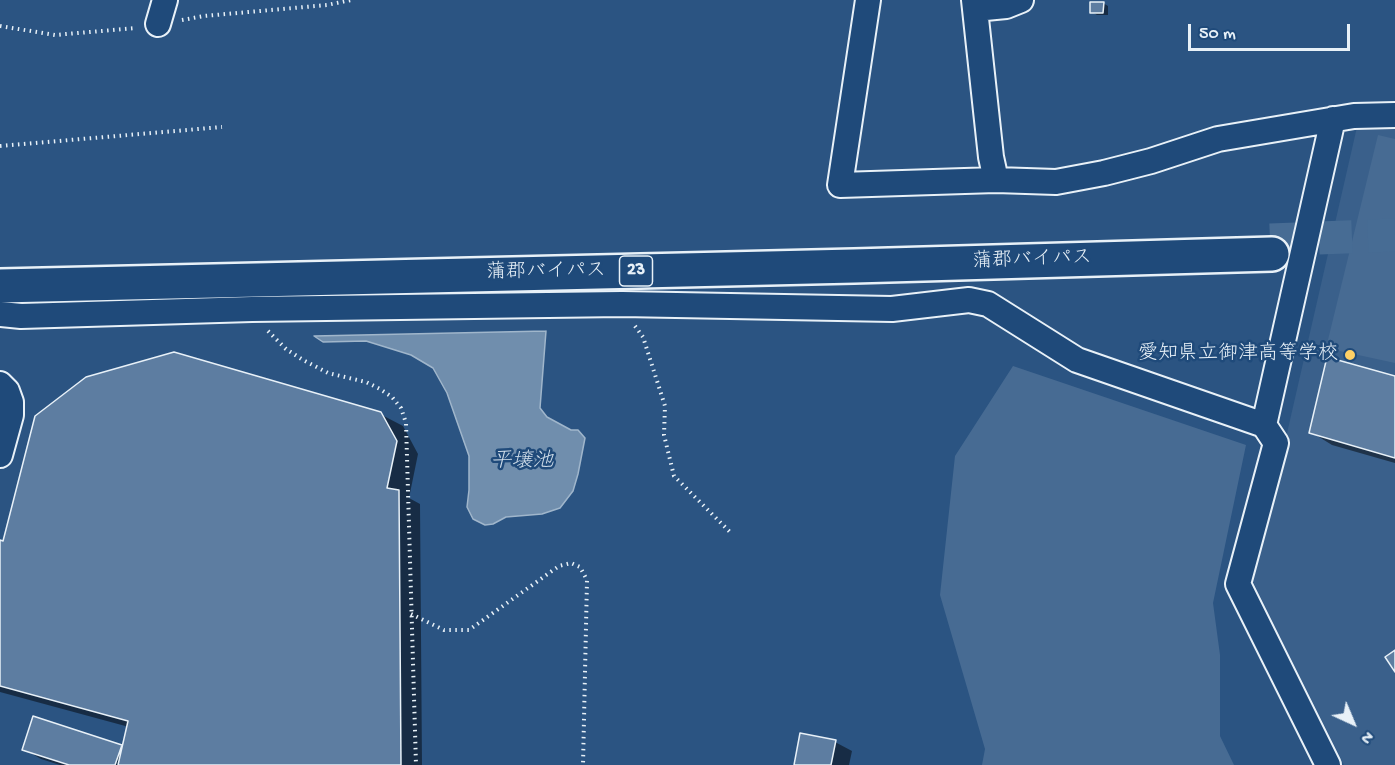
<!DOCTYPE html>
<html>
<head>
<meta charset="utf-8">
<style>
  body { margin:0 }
  #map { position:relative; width:1395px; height:765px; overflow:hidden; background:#2b5482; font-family:"Gochi Hand",sans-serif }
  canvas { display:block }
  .north { position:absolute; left:1323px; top:693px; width:60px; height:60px; -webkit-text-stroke:4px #1f4a7a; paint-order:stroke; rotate:136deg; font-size:16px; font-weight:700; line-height:24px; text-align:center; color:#e8f1f8 }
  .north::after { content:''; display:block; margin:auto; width:21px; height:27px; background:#e8f1f8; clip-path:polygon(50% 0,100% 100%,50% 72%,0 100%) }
  .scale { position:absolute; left:1188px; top:24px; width:162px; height:27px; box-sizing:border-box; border:3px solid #e8f1f8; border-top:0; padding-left:8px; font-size:18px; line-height:21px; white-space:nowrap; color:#e8f1f8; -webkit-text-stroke:4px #1f4a7a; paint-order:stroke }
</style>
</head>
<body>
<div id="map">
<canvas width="1395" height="765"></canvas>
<div class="north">N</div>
<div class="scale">50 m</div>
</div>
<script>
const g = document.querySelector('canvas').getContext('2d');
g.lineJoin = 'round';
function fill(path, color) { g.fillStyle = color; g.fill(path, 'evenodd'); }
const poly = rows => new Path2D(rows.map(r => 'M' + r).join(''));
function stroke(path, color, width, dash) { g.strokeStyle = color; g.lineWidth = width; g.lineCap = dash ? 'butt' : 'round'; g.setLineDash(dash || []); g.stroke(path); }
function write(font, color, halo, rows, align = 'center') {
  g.font = font + ' "Gochi Hand","Klee One",sans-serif'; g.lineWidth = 5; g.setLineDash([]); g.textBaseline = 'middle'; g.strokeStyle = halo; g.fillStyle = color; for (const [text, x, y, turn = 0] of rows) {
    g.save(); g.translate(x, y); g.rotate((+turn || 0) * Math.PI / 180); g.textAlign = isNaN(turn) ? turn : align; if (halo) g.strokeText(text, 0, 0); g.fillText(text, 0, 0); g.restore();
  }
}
fill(poly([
  [1395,126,1395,765,1344,765,1253,582,1357,127]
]), '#3a608b');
fill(poly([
  [1378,135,1395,139,1395,363,1326,348],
  [1013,366,1246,445,1213,603,1220,655,1220,736,1234,765,982,765,985,749,940,595,955,456]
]), '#476b93');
const water = poly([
  [546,331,540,408,547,417,571,430,578,430,585,438,578,474,573,491,560,508,542,514,506,517,493,524,485,525,473,519,467,507,469,490,469,456,447,393,433,368,411,355,366,341,323,342,314,336,546,331]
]);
fill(water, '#708ead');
stroke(water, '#a0b6cb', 1.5);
fill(poly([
  [1103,3,1108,6,1108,15,1097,15,1092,12],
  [1395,378,1395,463,1332,445,1311,432],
  [380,414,403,426,418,454,409,498,420,504,422,765,60,765,41,759,24,749,124,748,129,727,0,692,0,541,4,543],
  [835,742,852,751,849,765,796,765]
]), '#0007');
const building = poly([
  [1090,2,1104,2,1103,13,1090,13,1090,2],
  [174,352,381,412,397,441,387,488,399,490,401,765,118,765,128,721,0,686,0,540,3,541,35,416,86,377,174,352],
  [1327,357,1395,376,1395,458,1309,433,1327,357],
  [1395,650,1395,672,1385,657,1395,650],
  [33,716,122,745,115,765,69,765,22,750,33,716],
  [800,733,836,740,831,765,794,765,800,733]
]);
fill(building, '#5d7da1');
stroke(building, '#e8f1f8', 1.5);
stroke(poly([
  [1270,240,1395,235]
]), '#476c94', 33, [33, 16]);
const minor = poly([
  [868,0,840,185,996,180,1056,182,1104,173,1151,161,1218,139,1354,116,1395,115],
  [974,0,991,157,996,180],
  [975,9,1006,6,1021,0],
  [158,24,165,0],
  [0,314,21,316,252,309,622,304,892,309,969,300,988,304,1077,360,1264,425,1276,443,1238,584,1328,765],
  [0,384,7,391,11,402,11,415,0,455],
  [1264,425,1333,119]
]);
const highway = poly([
  [0,286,854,266,1272,254]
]);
stroke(minor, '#e8f1f8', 28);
stroke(highway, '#e8f1f8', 38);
stroke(poly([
  [182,20,204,16,327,5,351,0],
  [0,26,55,35,136,28],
  [0,146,222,127],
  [635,326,643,337,665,406,664,435,674,476,732,534],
  [268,331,286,349,303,360,328,373,366,382,380,389,392,397,401,408,406,423,416,765],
  [411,614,444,630,469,630,559,566,571,563,580,567,587,580,583,765]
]), '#e8f1f8', 4, [1.5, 4.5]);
stroke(minor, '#1f4a7a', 24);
stroke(highway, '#1f4a7a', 33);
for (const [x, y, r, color] of [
  [1350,355,6,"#ffd166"]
]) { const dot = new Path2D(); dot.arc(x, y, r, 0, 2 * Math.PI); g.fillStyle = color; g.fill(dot); stroke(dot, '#1f4a7a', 2); }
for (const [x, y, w] of [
  [636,271,33]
]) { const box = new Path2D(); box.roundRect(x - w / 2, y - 15, w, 30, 4.5); g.fillStyle = '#1f4a7a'; g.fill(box); stroke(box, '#e8f1f8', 1.5); }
write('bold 18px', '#e8f1f8', null, [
  ["23",636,271]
]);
write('20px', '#e8f1f8', '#1f4a7a', [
  ["蒲郡バイパス",1032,261,-2],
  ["蒲郡バイパス",546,273,-1]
]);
write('20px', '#e8f1f8', '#1f4a7a', [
  ["愛知県立御津高等学校",1338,355]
], 'right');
write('italic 21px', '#d0dde9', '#1f4a7a', [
  ["平壌池",522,463]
]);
</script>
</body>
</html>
